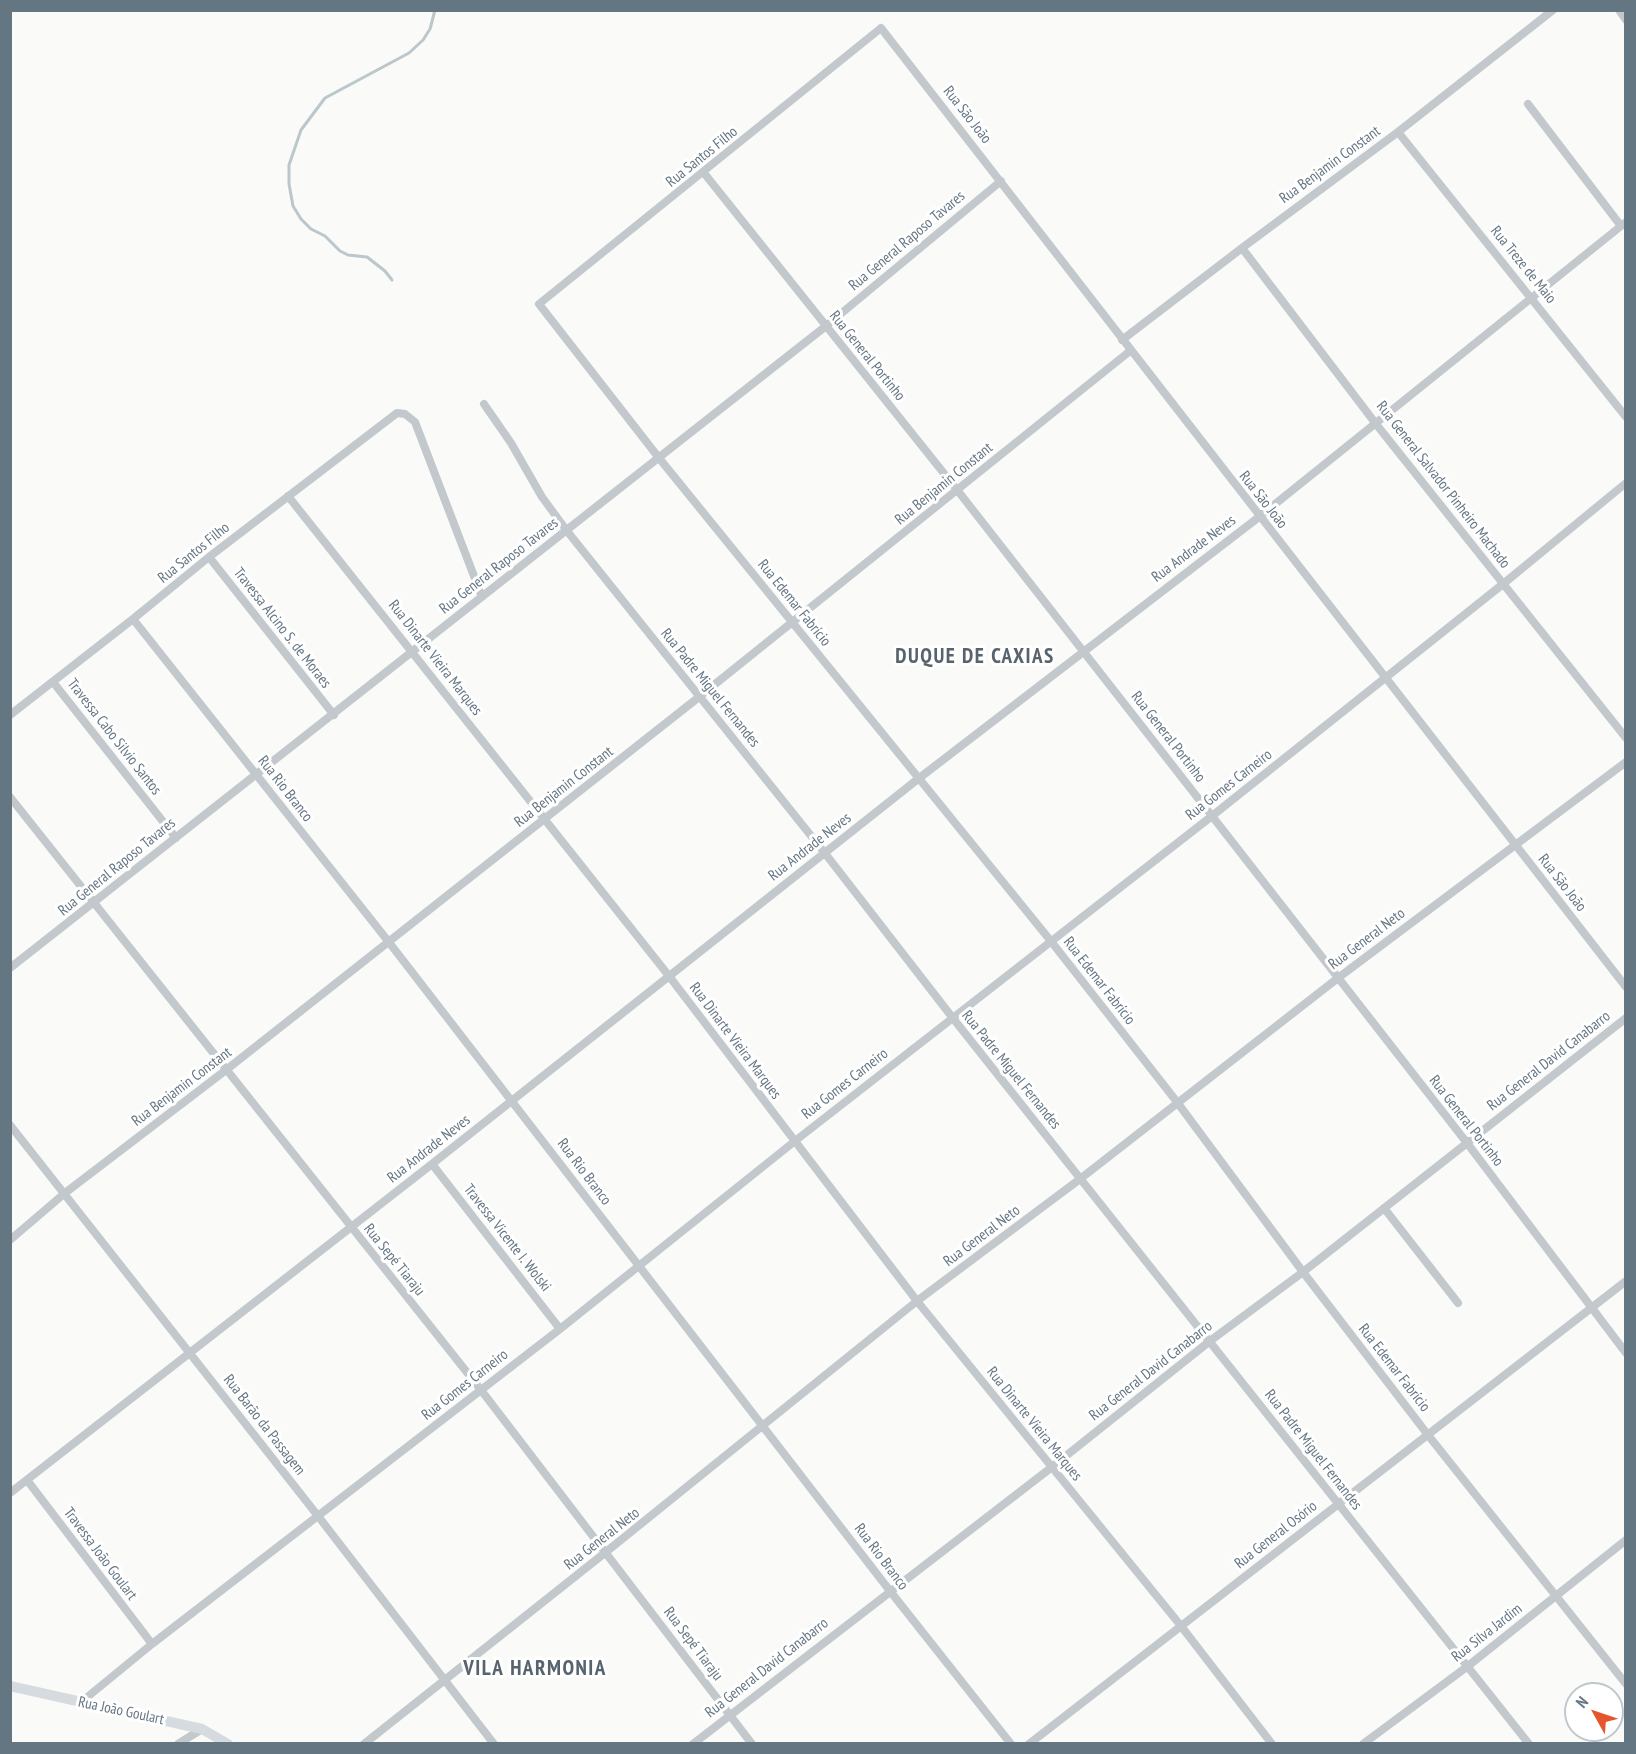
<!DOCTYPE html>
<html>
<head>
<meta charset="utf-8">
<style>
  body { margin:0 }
  #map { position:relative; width:1636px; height:1754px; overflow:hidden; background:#fafaf8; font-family:"PT Sans Narrow",sans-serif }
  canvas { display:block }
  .frame { position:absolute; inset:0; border:12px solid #657683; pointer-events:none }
  .north { position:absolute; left:1564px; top:1682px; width:60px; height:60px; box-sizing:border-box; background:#fff; border:2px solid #c1c8cd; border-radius:50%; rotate:310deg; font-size:16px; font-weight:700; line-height:24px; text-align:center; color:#657683 }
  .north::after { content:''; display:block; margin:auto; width:21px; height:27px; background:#e4572e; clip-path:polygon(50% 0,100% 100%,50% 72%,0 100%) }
</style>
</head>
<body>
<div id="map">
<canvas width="1636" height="1754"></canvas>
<div class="frame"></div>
<div class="north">N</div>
</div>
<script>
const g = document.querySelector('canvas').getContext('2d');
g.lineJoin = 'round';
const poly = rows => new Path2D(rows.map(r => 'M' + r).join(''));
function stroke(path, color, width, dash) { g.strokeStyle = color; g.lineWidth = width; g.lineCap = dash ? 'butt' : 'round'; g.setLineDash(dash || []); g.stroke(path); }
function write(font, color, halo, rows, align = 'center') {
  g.font = font + ' "PT Sans Narrow",sans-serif'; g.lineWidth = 6; g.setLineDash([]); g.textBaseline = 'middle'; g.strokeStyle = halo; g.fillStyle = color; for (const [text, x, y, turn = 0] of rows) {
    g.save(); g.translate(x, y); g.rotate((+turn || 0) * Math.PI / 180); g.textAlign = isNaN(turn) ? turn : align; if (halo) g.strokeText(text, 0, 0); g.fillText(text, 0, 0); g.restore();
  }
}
stroke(poly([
  [392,280,385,271,367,257,348,255,340,251,325,236,311,229,301,219,293,206,289,184,289,165,301,130,325,98,409,53,423,40,430,29,435,10]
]), '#bbc7cb', 3);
stroke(poly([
  [1619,10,1626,20],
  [1528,104,1621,226],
  [1398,132,1626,417],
  [704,173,958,491,1212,816,1467,1143,1626,1353],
  [1242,248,1376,424,1626,738],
  [1122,340,1242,248,1398,132,1553,10],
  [484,404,511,443,542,497,567,531,824,852,952,1017,1529,1744],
  [288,496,669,976,917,1301,1181,1626,1272,1744],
  [209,557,334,715],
  [133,619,388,941,890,1591,1011,1744],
  [53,682,176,838],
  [10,715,133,619,209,557,397,413,405,414,415,422,482,597],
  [10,797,481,1390,752,1744],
  [10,968,826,326,1001,181],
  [1626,987,881,28,539,304,659,458,1050,940,1177,1102,1303,1272,1428,1435,1626,1684],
  [10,1125,318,1516,494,1744],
  [432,1164,560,1329],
  [1384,1208,1458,1303],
  [10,1240,65,1193,226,1070,699,697,1130,351],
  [27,1480,152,1644],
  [10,1493,432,1164,918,779,1259,517,1626,222],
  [80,1703,152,1644,560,1329,795,1141,1212,816,1503,584,1626,483],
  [178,1744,202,1729],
  [364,1744,606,1552,917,1301,1080,1179,1338,978,1626,762],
  [693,1744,1052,1467,1210,1341,1303,1272,1626,1018],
  [1029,1744,1626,1281],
  [1363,1744,1468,1666,1626,1540]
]), '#c3c8cc', 8);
stroke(poly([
  [10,1686,202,1729,228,1744]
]), '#d6dbdf', 10);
write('15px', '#657683', '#fff', [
  ["Rua São João",967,115,52],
  ["Rua Santos Filho",702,157,-39],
  ["Rua Benjamin Constant",1330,165,-36],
  ["Rua General Raposo Tavares",907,241,-40],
  ["Rua Treze de Maio",1523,265,51],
  ["Rua General Portinho",867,356,51],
  ["Rua Benjamin Constant",944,484,-39],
  ["Rua General Salvador Pinheiro Machado",1443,485,52],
  ["Rua São João",1263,500,52],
  ["Rua Andrade Neves",1194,549,-37],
  ["Rua Santos Filho",194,553,-39],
  ["Rua General Raposo Tavares",499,566,-38],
  ["Rua Edemar Fabrício",794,603,51],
  ["Travessa Alcino S. de Moraes",282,628,52],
  ["Rua Dinarte Vieira Marques",435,658,52],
  ["Rua Padre Miguel Fernandes",710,688,51],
  ["Travessa Cabo Silvio Santos",114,737,52],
  ["Rua General Portinho",1168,737,52],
  ["Rua Gomes Carneiro",1229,785,-38],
  ["Rua Benjamin Constant",564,787,-38],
  ["Rua Rio Branco",285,789,52],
  ["Rua Andrade Neves",810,847,-38],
  ["Rua General Raposo Tavares",117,867,-39],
  ["Rua São João",1562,883,52],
  ["Rua General Neto",1367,939,-37],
  ["Rua Edemar Fabrício",1099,981,52],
  ["Rua Dinarte Vieira Marques",735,1041,53],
  ["Rua General David Canabarro",1549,1061,-38],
  ["Rua Padre Miguel Fernandes",1011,1070,51],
  ["Rua Gomes Carneiro",845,1084,-38],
  ["Rua Benjamin Constant",182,1087,-37],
  ["Rua General Portinho",1466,1121,52],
  ["Rua Andrade Neves",429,1149,-38],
  ["Rua Rio Branco",584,1172,53],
  ["Rua General Neto",982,1236,-37],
  ["Travessa Vicente I. Wolski",507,1238,52],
  ["Rua Sepé Tiaraju",394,1260,51],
  ["Rua Edemar Fabrício",1394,1368,52],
  ["Rua General David Canabarro",1151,1371,-38],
  ["Rua Gomes Carneiro",465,1385,-38],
  ["Rua Dinarte Vieira Marques",1034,1424,51],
  ["Rua Barão da Passagem",264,1425,52],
  ["Rua Padre Miguel Fernandes",1313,1450,52],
  ["Rua General Osório",1276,1535,-38],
  ["Rua General Neto",602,1539,-38],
  ["Travessa João Goulart",100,1554,53],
  ["Rua Rio Branco",881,1557,53],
  ["Rua Silva Jardim",1487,1633,-38],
  ["Rua Sepé Tiaraju",693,1644,53],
  ["Rua General David Canabarro",767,1668,-38],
  ["Rua João Goulart",121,1711,12]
]);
g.letterSpacing = '1.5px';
write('bold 21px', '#57646e', '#fff', [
  ["DUQUE DE CAXIAS",975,657],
  ["VILA HARMONIA",535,1669]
]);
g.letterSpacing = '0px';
</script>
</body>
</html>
